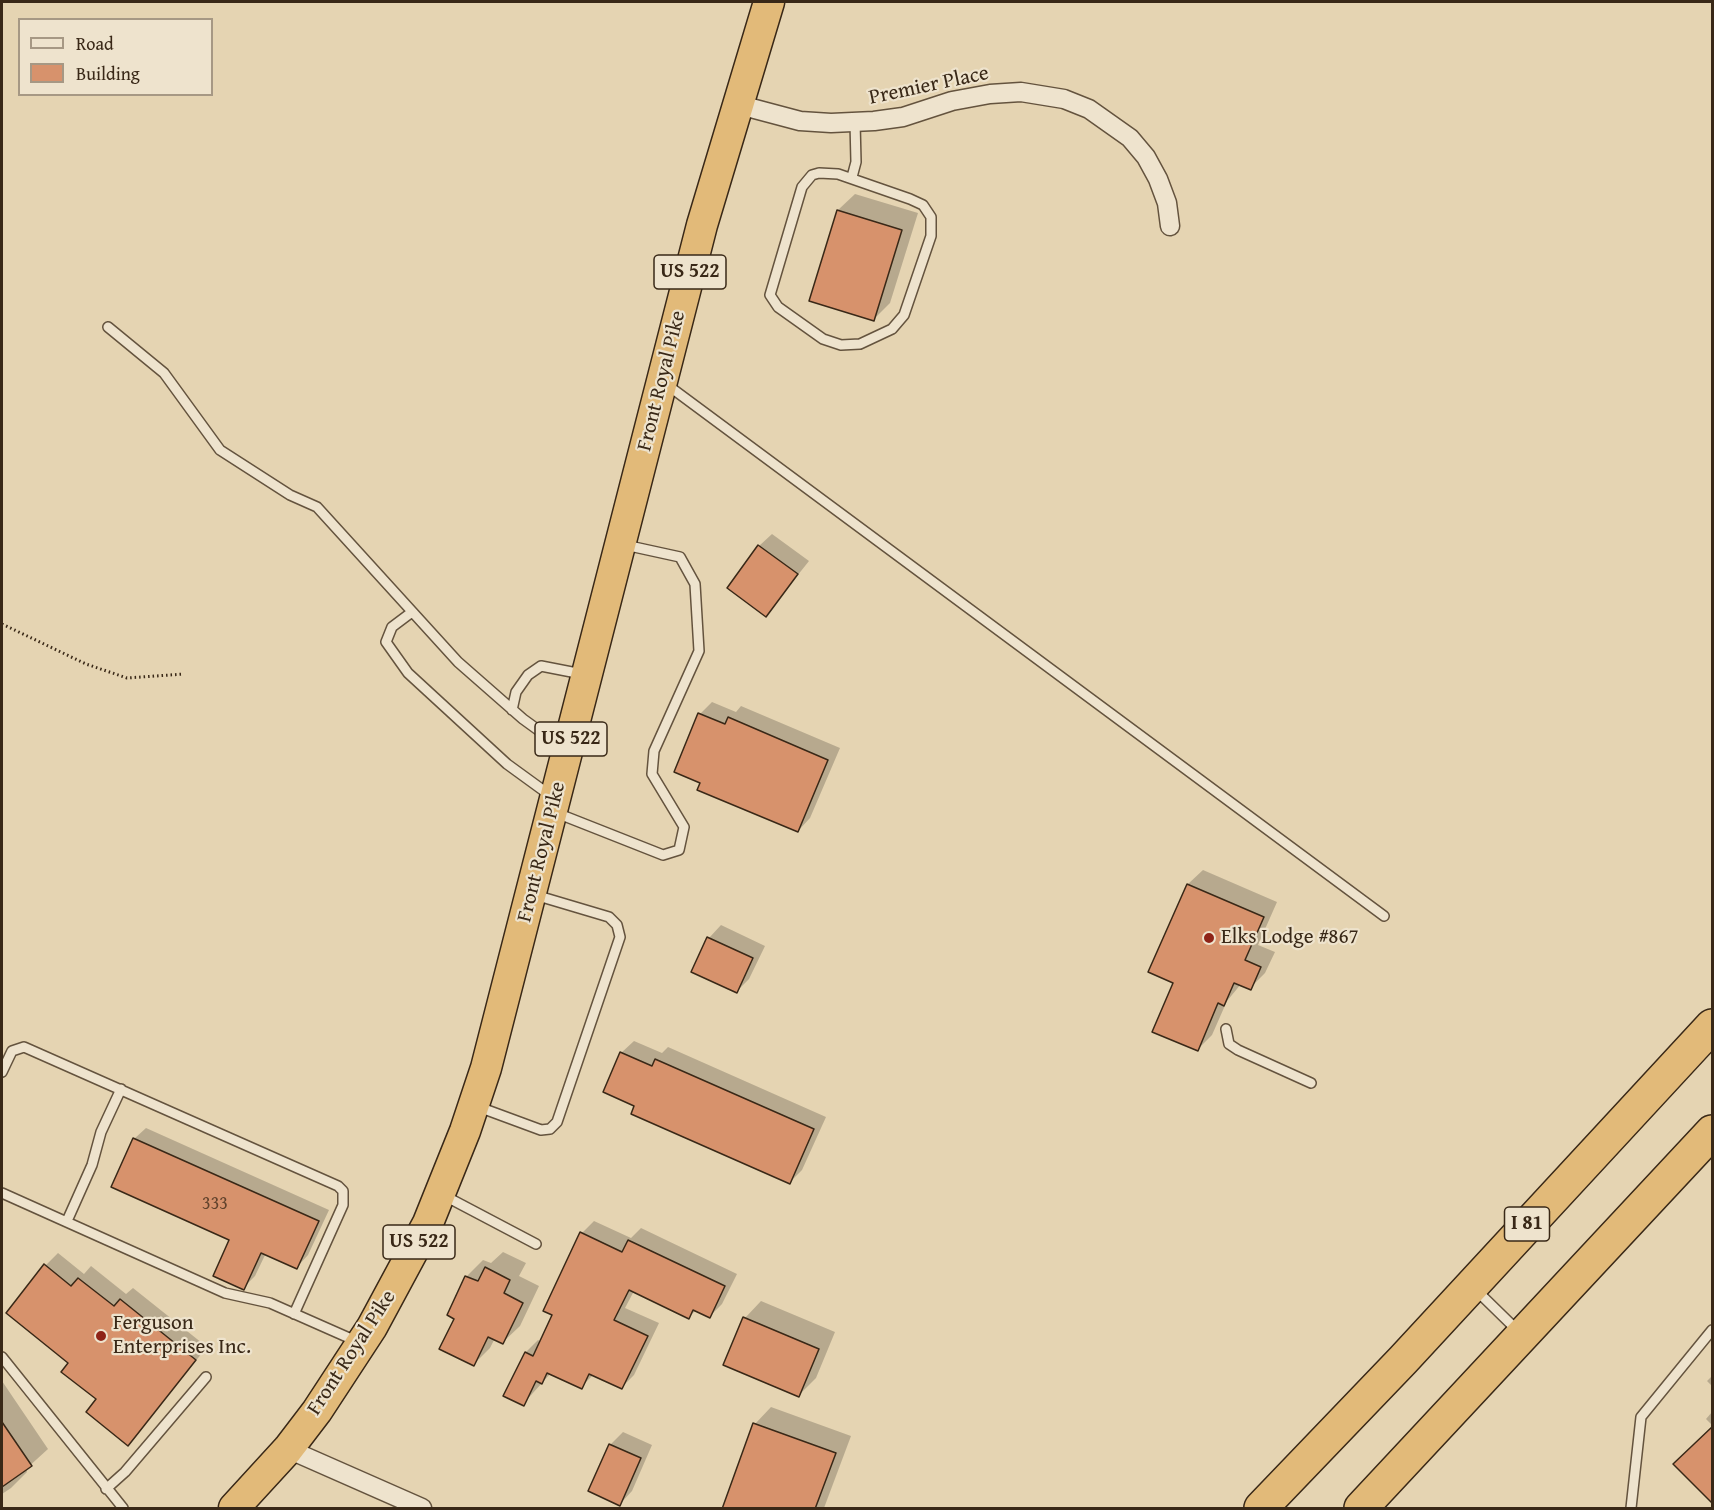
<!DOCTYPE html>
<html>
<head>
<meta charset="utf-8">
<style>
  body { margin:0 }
  #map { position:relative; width:1714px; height:1510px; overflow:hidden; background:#e5d4b2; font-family:"Gentium Book Plus",serif }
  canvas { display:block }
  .frame { position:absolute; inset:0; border:3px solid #392817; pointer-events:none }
  .legend { position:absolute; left:18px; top:18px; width:195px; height:78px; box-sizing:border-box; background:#eee3cd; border:2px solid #a69884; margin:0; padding:8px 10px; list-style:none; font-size:18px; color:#392817 }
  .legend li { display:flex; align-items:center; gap:12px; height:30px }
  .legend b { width:30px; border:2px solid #a69884 }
</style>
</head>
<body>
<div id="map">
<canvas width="1714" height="1510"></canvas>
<div class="frame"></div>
<ul class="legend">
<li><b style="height:8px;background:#eee3cd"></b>Road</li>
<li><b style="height:16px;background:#d7926c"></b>Building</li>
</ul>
</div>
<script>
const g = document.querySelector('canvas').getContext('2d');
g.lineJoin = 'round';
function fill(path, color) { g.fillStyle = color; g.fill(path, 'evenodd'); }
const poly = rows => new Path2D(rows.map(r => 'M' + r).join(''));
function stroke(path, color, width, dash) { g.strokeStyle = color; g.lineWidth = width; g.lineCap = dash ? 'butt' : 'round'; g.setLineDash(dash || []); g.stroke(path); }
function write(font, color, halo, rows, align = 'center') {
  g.font = font + ' "Gentium Book Plus",serif'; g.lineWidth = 4.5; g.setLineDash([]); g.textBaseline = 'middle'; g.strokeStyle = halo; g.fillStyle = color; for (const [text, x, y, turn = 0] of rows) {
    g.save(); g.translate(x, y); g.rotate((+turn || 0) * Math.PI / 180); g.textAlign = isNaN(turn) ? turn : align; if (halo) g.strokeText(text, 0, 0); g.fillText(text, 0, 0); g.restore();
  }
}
fill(poly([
  [855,194,918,213,890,303,874,319,838,210],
  [772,534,809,561,766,615,759,546],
  [712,702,736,712,741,706,840,748,810,818,798,831,700,714],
  [1203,870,1277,902,1258,945,1275,952,1265,973,1250,988,1241,984,1227,1001,1212,1035,1197,1050,1175,983,1150,972,1188,884],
  [721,925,765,946,749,979,737,991,693,971,709,938],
  [634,1041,662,1053,668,1047,826,1117,802,1170,790,1182,636,1105,621,1053],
  [146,1128,329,1210,308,1255,297,1267,266,1253,255,1276,243,1288,231,1239,134,1139],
  [594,1221,631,1238,641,1228,737,1274,722,1304,710,1316,696,1310,689,1317,634,1291,625,1308,659,1323,634,1375,622,1387,594,1374,581,1387,551,1373,523,1404,526,1352,538,1340,541,1342,554,1315,582,1233],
  [503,1252,526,1263,519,1276,539,1286,520,1326,503,1342,495,1338,490,1348,474,1364,456,1318,449,1314,467,1276,483,1260,491,1263],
  [58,1253,84,1274,91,1266,126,1294,133,1288,207,1347,128,1444,70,1363,45,1266],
  [761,1301,835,1332,816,1378,799,1395,745,1318],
  [1712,1376,1712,1386,1707,1381],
  [2,1381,48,1449,26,1469,27,1472,11,1488,2,1494],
  [771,1407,851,1436,824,1508,723,1508,755,1424],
  [1712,1412,1712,1425,1706,1419],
  [623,1432,652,1445,632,1491,620,1504,610,1445]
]), '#0003');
const building = poly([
  [837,210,902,230,874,321,809,301,837,210],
  [758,545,798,574,766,617,727,588,758,545],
  [698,713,725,724,728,717,828,760,798,832,697,790,700,783,674,772,698,713],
  [1187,884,1264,917,1245,960,1261,967,1251,990,1234,983,1224,1006,1218,1003,1198,1051,1152,1032,1173,983,1148,972,1187,884],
  [707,937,753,958,737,993,691,972,707,937],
  [620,1052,652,1066,655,1059,814,1129,790,1184,631,1114,634,1106,603,1092,620,1052],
  [133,1138,319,1221,297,1269,261,1253,244,1290,213,1276,229,1240,111,1187,133,1138],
  [580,1232,622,1252,628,1240,725,1286,710,1318,693,1310,689,1319,629,1290,614,1320,648,1336,622,1389,589,1374,582,1389,547,1373,542,1384,536,1381,524,1406,503,1396,525,1352,533,1356,552,1315,543,1311,580,1232],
  [44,1264,71,1286,78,1278,114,1306,120,1299,196,1360,128,1446,86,1412,96,1399,61,1372,68,1363,6,1313,44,1264],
  [485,1267,510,1280,504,1293,523,1303,503,1344,488,1337,474,1366,439,1349,454,1319,447,1315,465,1276,478,1281,485,1267],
  [743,1317,819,1349,799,1397,723,1365,743,1317],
  [2,1422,32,1466,2,1487,2,1422],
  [753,1423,836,1453,815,1509,722,1509,753,1423],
  [1713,1426,1713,1504,1673,1464,1713,1426],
  [609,1444,641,1458,620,1506,588,1491,609,1444]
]);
fill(building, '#d7926c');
stroke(building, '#392817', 1.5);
const service = poly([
  [819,173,838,174,910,199,923,205,931,217,931,236,904,315,892,329,860,344,841,345,823,339,778,307,770,295,802,187,812,175,819,173],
  [852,177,856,162,855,122],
  [108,327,164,373,220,450,290,495,317,507,458,662,523,719,563,748],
  [666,384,1384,916],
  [412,612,392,627,386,642,408,673,507,764,551,796],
  [512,710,516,692,528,675,541,666,582,674],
  [554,812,663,855,679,850,684,827,652,774,654,751,699,651,695,584,680,557,625,545],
  [1226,1029,1229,1044,1238,1050,1311,1083],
  [2,1072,12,1051,24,1047,338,1186,343,1191,343,1205,294,1314],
  [476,1106,541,1130,550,1129,557,1122,620,937,617,925,609,917,535,895],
  [2,1193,225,1293,270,1303,356,1341],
  [443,1195,536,1244],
  [67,1221,92,1165,101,1132,121,1089],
  [1475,1289,1519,1332],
  [2,1357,123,1508],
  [106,1489,125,1472,206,1377],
  [1631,1508,1641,1417,1712,1330]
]);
const minor = poly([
  [736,104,800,121,831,123,874,121,903,117,952,101,990,94,1021,92,1064,99,1089,109,1130,138,1146,157,1158,179,1167,203,1170,226],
  [288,1449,422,1508]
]);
const trunk = poly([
  [234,1508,288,1449,317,1411,372,1327,428,1223,465,1131,486,1068,702,225,769,2]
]);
const motorway = poly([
  [1261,1508,1403,1360,1712,1026],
  [1361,1508,1712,1132]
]);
stroke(service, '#64533e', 12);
stroke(minor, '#64533e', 21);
stroke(trunk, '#392817', 33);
stroke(motorway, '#392817', 36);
stroke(poly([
  [2,624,86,664,127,678,184,674]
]), '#392817', 3, [1.5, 3]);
stroke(service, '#eee3cd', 9);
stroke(minor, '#eee3cd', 18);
stroke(trunk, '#e2ba79', 30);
stroke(motorway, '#e2ba79', 33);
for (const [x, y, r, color] of [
  [1209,938,6,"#8f2418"],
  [101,1336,6,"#8f2418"]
]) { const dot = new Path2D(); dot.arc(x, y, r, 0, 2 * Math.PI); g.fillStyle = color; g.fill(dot); stroke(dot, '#eee3cd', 2); }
write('18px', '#60422c', null, [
  ["333",215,1204]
]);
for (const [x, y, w] of [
  [690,272,72],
  [571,739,72],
  [1527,1224,45],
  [419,1242,72]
]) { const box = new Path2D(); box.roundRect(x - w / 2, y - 17, w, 34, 4.5); g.fillStyle = '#eee3cd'; g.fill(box); stroke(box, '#392817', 1.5); }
write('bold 20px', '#392817', null, [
  ["US 522",690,272],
  ["US 522",571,739],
  ["I 81",1527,1224],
  ["US 522",419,1242]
]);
write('21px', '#392817', '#eee3cd', [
  ["Premier Place",929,86,-12],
  ["Front Royal Pike",662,381,-76],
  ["Front Royal Pike",542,852,-76],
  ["Front Royal Pike",352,1353,-57]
]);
write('21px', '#392817', '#eee3cd', [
  ["Elks Lodge #867",1221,938],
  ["Ferguson",113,1324],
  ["Enterprises Inc.",113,1348]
], 'left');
</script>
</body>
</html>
